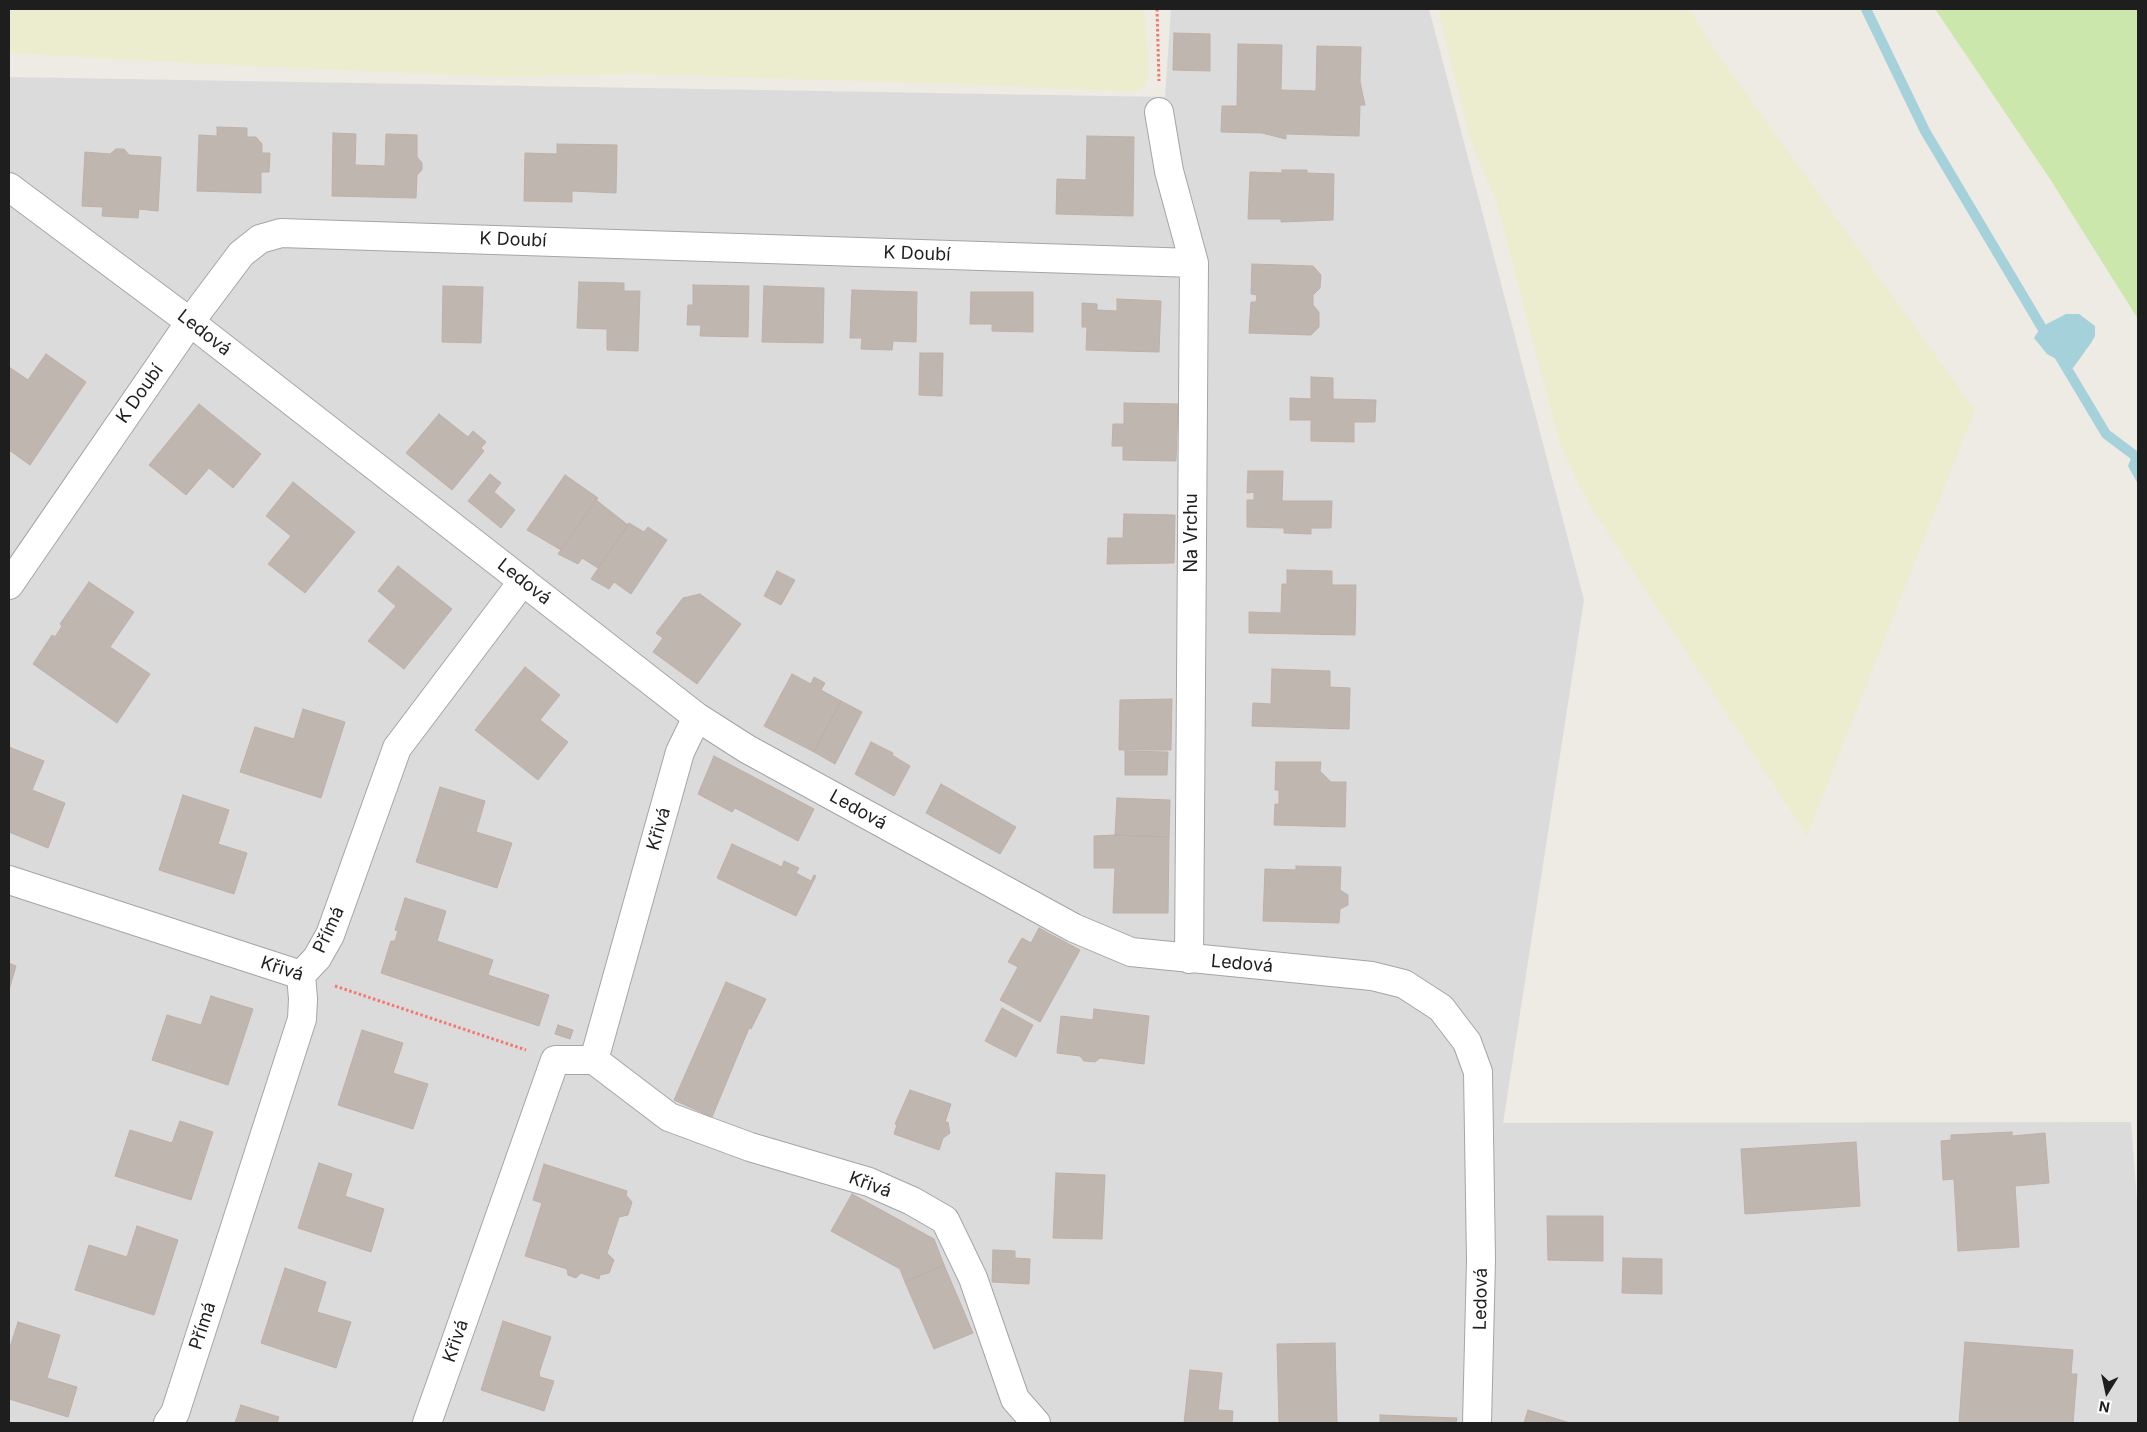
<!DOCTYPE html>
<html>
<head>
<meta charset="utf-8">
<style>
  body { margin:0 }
  #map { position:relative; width:2147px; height:1432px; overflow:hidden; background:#eeeae4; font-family:Inter,sans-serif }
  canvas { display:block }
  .frame { position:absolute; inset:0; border:10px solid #1e1e1e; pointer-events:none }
  .north { position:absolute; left:2082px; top:1367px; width:50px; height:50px; -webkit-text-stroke:4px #fff; paint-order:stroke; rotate:190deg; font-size:14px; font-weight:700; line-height:20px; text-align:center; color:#1e1e1e }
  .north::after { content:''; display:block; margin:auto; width:18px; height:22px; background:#1e1e1e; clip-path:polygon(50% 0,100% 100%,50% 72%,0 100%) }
</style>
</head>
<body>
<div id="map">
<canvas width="2147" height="1432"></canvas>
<div class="frame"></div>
<div class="north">N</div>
</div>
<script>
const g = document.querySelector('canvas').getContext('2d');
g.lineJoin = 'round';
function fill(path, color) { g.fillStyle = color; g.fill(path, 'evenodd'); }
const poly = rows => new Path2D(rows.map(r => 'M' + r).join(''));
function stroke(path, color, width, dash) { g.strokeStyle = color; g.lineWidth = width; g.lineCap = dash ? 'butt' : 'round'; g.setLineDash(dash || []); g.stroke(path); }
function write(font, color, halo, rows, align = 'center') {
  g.font = font + ' Inter,sans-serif'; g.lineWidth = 5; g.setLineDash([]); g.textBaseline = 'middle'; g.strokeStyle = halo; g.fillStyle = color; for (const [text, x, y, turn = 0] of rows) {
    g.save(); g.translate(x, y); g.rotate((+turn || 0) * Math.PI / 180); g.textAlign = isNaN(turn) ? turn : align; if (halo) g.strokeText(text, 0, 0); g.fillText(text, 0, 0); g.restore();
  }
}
fill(poly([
  [1171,9,1429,9,1584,600,1503,1123,2131,1122,2138,1213,2138,1423,9,1423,9,77,1165,97]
]), '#dcdbdb');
fill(poly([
  [9,9,1144,9,1149,68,1146,85,1136,92,978,85,636,74,500,77,244,66,9,53],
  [1438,9,1689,9,1719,56,1975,410,1807,836,1587,501,1560,445,1497,204,1471,141]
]), '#ecedcf');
fill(poly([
  [1935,9,2138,9,2138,319,2050,179]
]), '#cbe7ab');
fill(poly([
  [2066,314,2079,314,2095,326,2095,336,2091,343,2073,368,2047,354,2034,338,2041,327],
  [2138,454,2138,484,2128,466,2132,456]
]), '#a5d1db');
stroke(poly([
  [1866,9,1925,131,2048,338],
  [2057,352,2106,434,2138,458]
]), '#a5d1db', 10);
const building = poly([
  [1174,33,1210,34,1210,71,1173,70,1174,33],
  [1238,44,1282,45,1281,90,1316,91,1317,46,1361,47,1360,82,1365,105,1360,105,1359,136,1286,134,1286,139,1262,133,1221,132,1222,106,1237,106,1238,44],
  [217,127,247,128,247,137,256,137,262,144,262,153,270,153,269,172,261,172,261,193,197,191,199,135,217,136,217,127],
  [333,133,356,134,355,165,385,166,386,134,417,135,417,157,422,163,422,170,417,175,416,198,332,196,333,133],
  [1087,136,1134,137,1133,216,1056,214,1057,179,1086,180,1087,136],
  [557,144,617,145,616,193,572,191,572,202,524,201,525,153,557,154,557,144],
  [116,149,124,149,129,155,161,157,158,211,139,209,138,218,102,216,103,207,82,206,85,152,110,154,116,149],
  [1282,170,1307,170,1307,173,1334,174,1333,220,1281,222,1281,219,1248,219,1250,172,1282,173,1282,170],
  [1252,264,1313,266,1321,275,1320,288,1313,295,1313,305,1319,312,1319,327,1311,335,1249,333,1251,302,1256,302,1257,295,1251,294,1252,264],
  [579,282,624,283,624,291,640,291,638,351,607,350,607,329,577,328,579,282],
  [693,285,749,286,748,337,700,336,701,325,687,325,688,305,693,305,693,285],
  [443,286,483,287,481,343,442,342,443,286],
  [764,286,824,288,823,343,762,342,764,286],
  [852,290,917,292,916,342,893,341,892,350,861,349,862,338,850,338,852,290],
  [971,292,1033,292,1033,332,992,331,992,324,970,324,971,292],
  [1117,299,1161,301,1159,352,1086,350,1087,327,1082,327,1082,303,1097,304,1097,310,1117,311,1117,299],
  [920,353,943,353,942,396,919,395,920,353],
  [46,354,86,382,30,465,9,450,9,367,28,380,46,354],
  [1311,377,1333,378,1333,399,1376,400,1375,422,1354,422,1354,442,1311,441,1311,420,1290,420,1290,398,1311,399,1311,377],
  [1124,403,1178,404,1176,461,1123,460,1123,446,1112,446,1113,424,1124,424,1124,403],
  [199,404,261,454,233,488,209,468,186,495,149,465,199,404],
  [439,414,468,437,473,431,486,442,481,448,484,451,452,490,406,453,439,414],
  [1248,471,1283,471,1282,501,1332,501,1331,528,1311,528,1311,534,1284,533,1284,528,1247,527,1247,500,1254,500,1254,492,1247,493,1248,471],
  [490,474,501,483,494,492,515,510,501,528,468,501,490,474],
  [565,475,598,498,561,550,527,530,565,475],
  [293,482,355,532,305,593,268,564,291,536,266,516,293,482],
  [596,500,628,525,598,568,582,558,578,564,558,554,596,500],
  [1124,514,1175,515,1174,563,1107,564,1108,538,1123,538,1124,514],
  [629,523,644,532,648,527,667,540,631,594,614,582,609,589,591,579,629,523],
  [398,566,452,609,404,669,368,641,396,606,378,591,398,566],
  [1287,570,1332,571,1332,585,1356,585,1355,635,1249,633,1249,612,1281,613,1282,584,1287,584,1287,570],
  [777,571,795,580,781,605,764,596,777,571],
  [89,582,134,612,110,647,150,674,117,723,33,664,52,635,55,637,62,626,60,624,89,582],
  [700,594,741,624,697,684,653,652,663,638,656,633,683,598,700,594],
  [525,667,560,695,540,720,568,742,538,780,475,730,525,667],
  [1272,669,1330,671,1330,687,1350,688,1349,729,1252,726,1253,703,1271,704,1272,669],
  [792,674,811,684,814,677,825,683,821,690,841,701,814,752,764,726,792,674],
  [1172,699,1171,750,1119,750,1120,700,1172,699],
  [841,701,862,712,835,764,814,752,841,701],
  [303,709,345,722,321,798,240,772,255,727,294,739,303,709],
  [871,742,893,753,892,755,910,766,894,796,855,774,871,742],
  [9,747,44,761,32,790,65,803,48,848,9,832,9,747],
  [1125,751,1168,752,1167,775,1125,775,1125,751],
  [714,756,814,809,798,841,735,808,732,812,698,794,714,756],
  [1276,762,1321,762,1320,771,1331,782,1346,782,1345,827,1274,825,1275,804,1279,804,1279,790,1275,790,1276,762],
  [941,784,1016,827,1000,854,926,813,941,784],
  [440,787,485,801,476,832,512,843,497,888,416,862,440,787],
  [183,795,229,810,218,844,247,853,234,894,159,870,183,795],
  [1117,798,1170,800,1169,837,1115,835,1117,798],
  [1115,835,1169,837,1168,913,1113,913,1115,868,1094,868,1094,836,1115,835],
  [732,844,782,867,784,861,799,868,796,873,811,881,814,875,816,876,796,916,717,878,732,844],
  [1296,866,1341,867,1340,890,1348,895,1348,905,1340,909,1339,923,1263,921,1265,869,1296,870,1296,866],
  [405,898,446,911,437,941,493,960,488,975,549,995,539,1026,381,973,391,941,395,941,398,931,395,930,405,898],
  [1039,928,1080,950,1040,1022,1000,1000,1018,967,1008,962,1022,938,1031,943,1039,928],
  [9,963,16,966,9,990,9,963],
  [726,982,766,999,751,1029,749,1028,712,1117,674,1100,726,982],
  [211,996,253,1009,228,1085,152,1060,167,1015,201,1025,211,996],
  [1002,1008,1033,1025,1016,1057,985,1041,1002,1008],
  [1094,1009,1149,1016,1144,1064,1100,1058,1095,1062,1084,1061,1080,1056,1057,1053,1061,1016,1093,1020,1094,1009],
  [558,1025,573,1030,570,1039,555,1034,558,1025],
  [362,1030,403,1043,393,1073,428,1084,413,1129,338,1105,362,1030],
  [910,1090,951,1104,945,1122,948,1122,950,1133,943,1138,939,1150,894,1134,897,1125,895,1124,910,1090],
  [180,1121,213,1132,191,1200,115,1176,130,1130,172,1143,180,1121],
  [2012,1132,2012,1136,2045,1133,2049,1183,2015,1186,2019,1247,1958,1251,1954,1179,1943,1180,1941,1141,1951,1140,1951,1135,2012,1132],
  [1856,1142,1860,1206,1745,1214,1741,1149,1856,1142],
  [319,1163,352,1174,345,1196,384,1209,371,1252,298,1228,319,1163],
  [544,1164,627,1191,626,1195,632,1202,628,1215,619,1217,607,1253,614,1260,609,1273,600,1275,599,1279,581,1273,576,1278,568,1275,567,1269,525,1256,542,1203,533,1200,544,1164],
  [1056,1173,1105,1175,1102,1239,1053,1238,1056,1173],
  [852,1194,934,1239,944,1265,905,1282,900,1269,831,1231,852,1194],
  [1547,1216,1603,1216,1603,1261,1548,1260,1547,1216],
  [137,1226,178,1240,154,1315,75,1290,89,1245,127,1257,137,1226],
  [993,1250,1015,1251,1015,1258,1030,1259,1029,1284,992,1282,993,1250],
  [1623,1258,1662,1259,1662,1294,1622,1293,1623,1258],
  [944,1265,973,1333,934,1349,905,1282,944,1265],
  [285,1268,326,1282,317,1312,351,1322,336,1368,261,1343,285,1268],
  [503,1321,551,1337,539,1373,540,1377,554,1381,544,1411,481,1390,503,1321],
  [18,1322,60,1335,47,1378,77,1387,68,1417,9,1399,9,1350,18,1322],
  [1965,1342,2073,1350,2071,1374,2077,1374,2073,1423,1959,1423,1965,1342],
  [1335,1343,1337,1423,1279,1423,1277,1344,1335,1343],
  [1190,1370,1222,1373,1218,1410,1233,1411,1232,1423,1184,1423,1190,1370],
  [241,1405,279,1417,277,1423,235,1423,241,1405],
  [1528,1410,1570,1423,1524,1423,1528,1410],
  [1380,1415,1457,1418,1456,1423,1380,1423,1380,1415]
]);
fill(building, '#bfb6b0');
stroke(building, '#bfb0a7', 1);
const street = poly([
  [1159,112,1169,171,1194,263,1189,959],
  [9,187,190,322,697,717,747,749,1074,928,1131,952,1372,976,1404,984,1441,1008,1467,1042,1478,1072,1481,1260,1477,1423],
  [9,585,190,322,241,254,260,239,281,233,1194,263],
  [697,717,680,752,594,1060,669,1117,750,1147,869,1182,912,1201,945,1220,973,1278,1015,1399,1036,1423],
  [9,880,301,975],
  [168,1423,175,1413,302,1019,303,999,301,975,317,958,330,935,397,748,523,581],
  [427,1423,555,1060,594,1060]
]);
stroke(street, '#a5a5a5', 30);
stroke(poly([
  [1157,9,1159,81],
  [335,986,526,1050]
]), '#f5766e', 3, [2.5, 2.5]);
stroke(street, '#fff', 28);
write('18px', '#1e1e1e', '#fff', [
  ["K Doubí",513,240,2],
  ["K Doubí",917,254,2],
  ["Ledová",204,333,38],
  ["K Doubí",140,394,-55],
  ["Na Vrchu",1192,533,-90],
  ["Ledová",524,582,38],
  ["Ledová",858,810,29],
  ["Křivá",659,829,-74],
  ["Přímá",329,930,-65],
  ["Ledová",1242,964,5],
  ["Křivá",282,969,18],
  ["Křivá",870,1185,20],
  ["Ledová",1481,1299,-89],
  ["Přímá",203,1326,-72],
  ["Křivá",456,1341,-71]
]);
</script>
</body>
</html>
